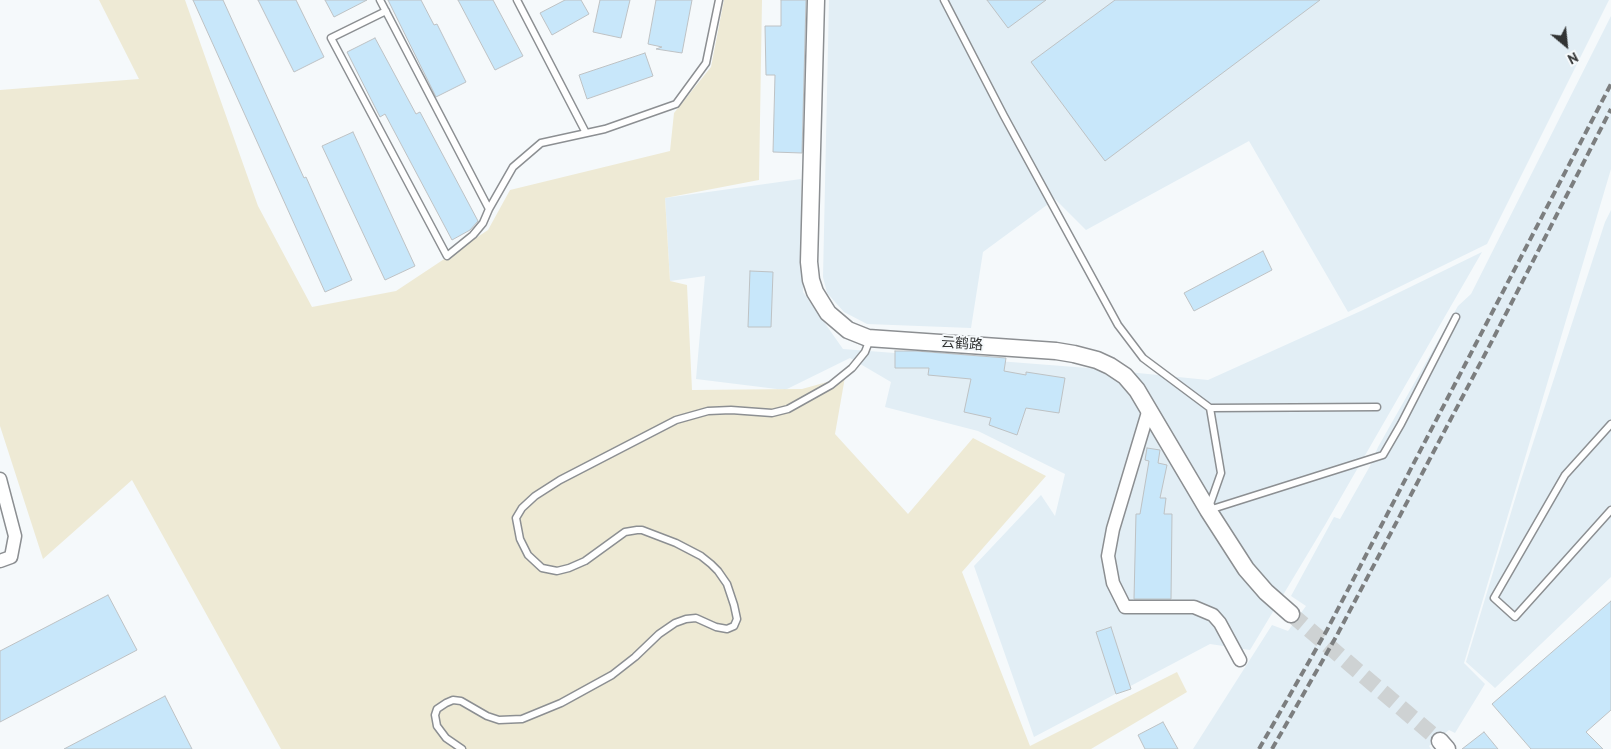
<!DOCTYPE html>
<html>
<head>
<meta charset="utf-8">
<style>
  body { margin:0 }
  #map { position:relative; width:1611px; height:749px; overflow:hidden; background:#f5f9fb; font-family:"PT Sans",sans-serif }
  canvas { display:block }
  .north { position:absolute; left:1541px; top:20px; width:50px; height:50px; -webkit-text-stroke:4px #f5f9fb; paint-order:stroke; rotate:152deg; font-size:14px; font-weight:700; line-height:20px; text-align:center; color:#323434 }
  .north::after { content:''; display:block; margin:auto; width:18px; height:22px; background:#323434; clip-path:polygon(50% 0,100% 100%,50% 72%,0 100%) }
</style>
</head>
<body>
<div id="map">
<canvas width="1611" height="749"></canvas>
<div class="north">N</div>
</div>
<script>
const g = document.querySelector('canvas').getContext('2d');
g.lineJoin = 'round';
function fill(path, color) { g.fillStyle = color; g.fill(path, 'evenodd'); }
const poly = rows => new Path2D(rows.map(r => 'M' + r).join(''));
function stroke(path, color, width, dash) { g.strokeStyle = color; g.lineWidth = width; g.lineCap = dash ? 'butt' : 'round'; g.setLineDash(dash || []); g.stroke(path); }
function write(font, color, halo, rows, align = 'center') {
  g.font = font + ' "PT Sans","Noto Sans SC",sans-serif'; g.lineWidth = 4; g.setLineDash([]); g.textBaseline = 'middle'; g.strokeStyle = halo; g.fillStyle = color; for (const [text, x, y, turn = 0] of rows) {
    g.save(); g.translate(x, y); g.rotate((+turn || 0) * Math.PI / 180); g.textAlign = isNaN(turn) ? turn : align; if (halo) g.strokeText(text, 0, 0); g.fillText(text, 0, 0); g.restore();
  }
}
fill(poly([
  [829,0,1609,0,1487,244,1348,312,1249,141,1086,230,1055,199,983,252,971,328,867,324,844,312,827,293,823,277],
  [1611,16,1611,169,1464,663,1485,684,1455,733,1449,730,1429,746,1431,749,1193,749,1272,625,1288,631,1306,606,1291,596,1334,517,1340,519,1370,466,1378,447,1458,306,1471,294],
  [801,179,803,292,843,349,1088,368,1208,380,1363,310,1482,252,1325,525,1250,650,1210,644,1034,737,974,566,1041,495,1055,516,1065,474,978,431,885,407,891,382,850,358,785,390,696,379,705,276,670,281,665,198],
  [1611,210,1611,577,1495,688,1466,662,1519,486,1605,222]
]), '#e2eef5');
fill(poly([
  [99,0,185,0,258,206,312,307,396,291,488,230,510,190,670,151,674,113,711,67,724,0,762,0,759,180,665,198,670,281,687,285,692,390,802,389,845,377,835,434,908,514,973,438,1046,476,962,572,1030,746,1177,672,1187,692,1091,749,281,749,132,480,43,559,0,426,0,90,139,79]
]), '#eeead5');
const building = poly([
  [193,0,223,0,304,178,306,177,352,280,325,292,193,0],
  [258,0,296,0,324,57,294,72,258,0],
  [325,0,367,0,334,17,325,0],
  [388,0,421,0,434,25,437,24,466,82,436,97,388,0],
  [458,0,493,0,523,56,495,70,458,0],
  [565,0,581,0,589,14,552,35,540,13,565,0],
  [600,0,630,0,621,38,593,32,600,0],
  [656,0,692,0,682,53,656,49,662,47,648,44,656,0],
  [781,0,806,0,802,153,773,152,775,75,766,75,765,26,781,26,781,0],
  [987,0,1046,0,1008,28,987,0],
  [1115,0,1320,0,1105,161,1031,62,1115,0],
  [375,38,416,114,420,112,478,221,470,230,452,240,385,114,380,117,347,52,375,38],
  [645,53,653,76,587,99,579,75,645,53],
  [353,132,415,266,385,280,322,146,353,132],
  [1263,251,1272,270,1194,311,1184,293,1263,251],
  [750,271,773,272,771,327,748,327,750,271],
  [895,351,916,351,1006,358,1004,371,1026,375,1026,372,1065,378,1059,413,1026,408,1017,435,989,425,991,418,964,412,971,379,928,375,929,368,895,368,895,351],
  [1147,448,1160,450,1158,463,1167,465,1160,498,1166,498,1164,514,1172,514,1171,599,1134,599,1136,514,1140,514,1149,461,1145,460,1147,448],
  [108,595,137,650,0,722,0,651,108,595],
  [1611,601,1611,710,1586,732,1603,749,1531,749,1492,704,1611,601],
  [1111,627,1131,689,1116,694,1096,632,1111,627],
  [165,696,192,749,64,749,165,696],
  [1163,722,1178,749,1145,749,1138,735,1163,722],
  [1484,732,1498,749,1462,749,1484,732]
]);
fill(building, '#c8e7fa');
stroke(building, '#bec2c4', 1);
stroke(poly([
  [1291,614,1440,741]
]), '#ced2d3', 16, [16, 8]);
const lane = poly([
  [380,0,489,209],
  [517,0,586,133],
  [944,0,1004,116,1118,325,1143,358,1210,408,1377,407],
  [386,11,331,38,447,256,473,235,483,223,489,209,513,167,541,143,605,129,676,104,706,63,719,0],
  [1611,424,1565,475,1494,598,1515,617,1611,510],
  [1209,507,1221,473,1210,408],
  [1209,510,1383,455,1401,424,1456,317],
  [462,749,446,738,437,726,435,715,437,709,446,703,453,700,461,701,487,716,499,720,522,719,561,703,612,675,635,657,659,634,675,623,686,619,696,618,716,627,727,629,734,626,737,619,734,605,727,584,718,571,711,564,701,556,676,543,642,530,637,530,625,532,585,561,569,568,557,571,542,568,528,555,520,539,516,518,522,508,535,496,560,480,676,420,708,411,731,410,772,413,788,409,831,385,852,368,865,352,870,339]
]);
const street = poly([
  [1149,409,1113,529,1108,556,1113,583,1125,607,1194,607,1213,615,1220,623,1240,660],
  [0,479,15,536,11,557,0,561]
]);
const secondary = poly([
  [816,0,809,262,811,280,815,292,828,313,848,330,868,338,1056,351,1074,354,1097,360,1110,366,1125,376,1137,390,1208,510,1246,569,1266,592,1291,614],
  [1440,741,1447,749]
]);
stroke(lane, '#8c8f92', 9);
stroke(street, '#8c8f92', 15);
stroke(secondary, '#8c8f92', 19);
stroke(lane, '#fff', 6);
stroke(street, '#fff', 12);
stroke(secondary, '#fff', 16);
stroke(poly([
  [1259,749,1327,630,1611,84],
  [1272,749,1336,637,1493,339,1611,109]
]), '#7c7e7f', 4, [8, 4]);
write('14px', '#323434', '#f5f9fb', [
  ["云鹤路",962,344,4]
]);
</script>
</body>
</html>
